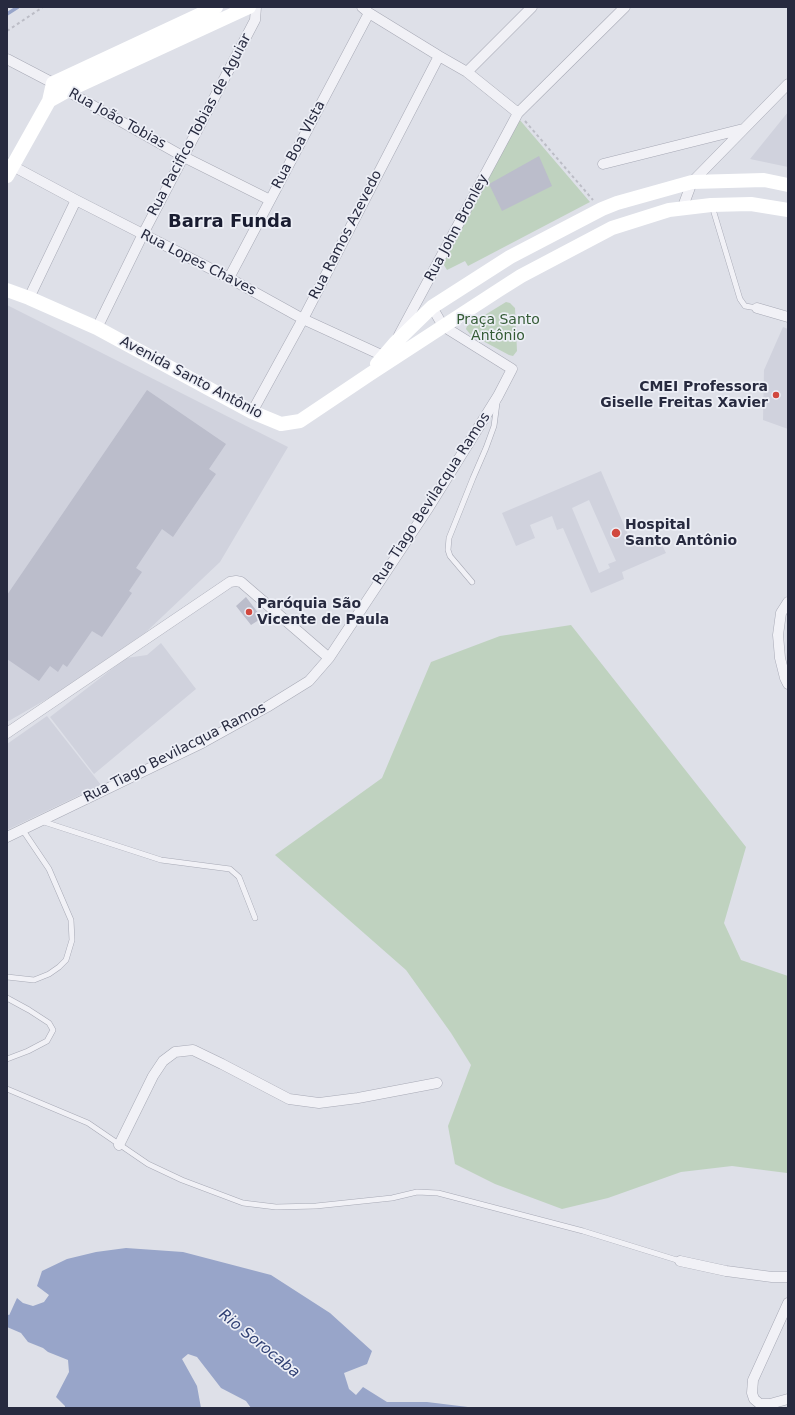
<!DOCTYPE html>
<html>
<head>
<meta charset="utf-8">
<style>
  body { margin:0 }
  #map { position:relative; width:795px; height:1415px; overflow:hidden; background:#dee0e8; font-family:"DejaVu Sans",sans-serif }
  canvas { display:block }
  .frame { position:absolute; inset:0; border:8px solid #272a3f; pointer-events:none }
</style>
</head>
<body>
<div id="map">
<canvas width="795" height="1415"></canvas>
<div class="frame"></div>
</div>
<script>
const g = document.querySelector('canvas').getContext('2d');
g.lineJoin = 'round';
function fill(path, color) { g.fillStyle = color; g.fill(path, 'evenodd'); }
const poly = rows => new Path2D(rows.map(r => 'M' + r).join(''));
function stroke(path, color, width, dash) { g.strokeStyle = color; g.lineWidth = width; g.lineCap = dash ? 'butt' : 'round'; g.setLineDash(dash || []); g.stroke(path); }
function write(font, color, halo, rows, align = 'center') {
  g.font = font + ' "DejaVu Sans",sans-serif'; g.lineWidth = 3.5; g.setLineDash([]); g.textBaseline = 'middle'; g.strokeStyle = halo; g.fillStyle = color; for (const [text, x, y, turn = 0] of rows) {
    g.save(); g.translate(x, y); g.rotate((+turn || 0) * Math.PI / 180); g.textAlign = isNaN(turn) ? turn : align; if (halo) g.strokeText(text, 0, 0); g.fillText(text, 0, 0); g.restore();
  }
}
fill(poly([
  [788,112,788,167,750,159],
  [7,305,288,447,220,562,145,633,61,691,7,722],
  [783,327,788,329,788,429,763,420,764,370],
  [601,471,632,544,651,537,654,545,661,543,666,553,622,572,624,579,591,593,563,528,557,530,552,516,530,525,535,538,516,546,502,513],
  [589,500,616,561,608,564,610,568,599,573,572,508],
  [161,643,196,689,94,774,50,717,126,658,147,655],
  [47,716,101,785,7,830,7,744]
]), '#d0d2dd');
fill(poly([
  [519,119,590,202,468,266,465,261,447,270,442,262],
  [506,302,510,303,515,308,517,351,513,356,509,355,470,334,466,329,467,326],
  [571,625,746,847,724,923,741,960,788,976,787,1173,732,1166,681,1172,608,1198,562,1209,495,1184,455,1164,448,1126,471,1065,451,1033,406,970,275,855,382,778,431,662,500,636]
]), '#bfd2bf');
fill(poly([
  [126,1248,183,1252,271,1275,330,1313,372,1351,367,1364,344,1373,349,1389,356,1395,363,1387,387,1402,427,1402,476,1408,251,1408,246,1401,221,1388,197,1357,188,1354,182,1359,197,1386,201,1408,65,1408,65,1406,56,1397,69,1372,68,1360,48,1352,43,1348,28,1342,21,1333,7,1327,7,1320,17,1298,23,1303,33,1306,44,1302,49,1295,37,1286,42,1271,67,1259,96,1252]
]), '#98a5c9');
stroke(poly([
  [7,14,18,7],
  [7,1316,9,1317]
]), '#98a5c9', 3.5);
fill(poly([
  [539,156,552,186,502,211,489,184],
  [147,390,226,444,209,469,216,474,173,537,162,529,136,568,142,572,129,591,132,593,102,637,92,631,67,667,63,664,58,672,50,666,39,681,7,659,7,595],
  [246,597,262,618,251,625,236,606]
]), '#bbbdcb');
const lane = poly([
  [712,206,740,299,745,306,757,308],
  [472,582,450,556,448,550,449,538,473,478,486,448,494,426,497,403],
  [41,821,161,860,230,869,239,877,255,918],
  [7,977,34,980,49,974,59,967,66,960,72,940,71,920,49,869,22,829],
  [7,998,29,1010,49,1023,53,1030,47,1041,28,1051,7,1059],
  [7,1089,88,1123,148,1164,182,1180,243,1203,276,1207,316,1206,392,1198,417,1192,438,1193,583,1231,680,1261]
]);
const street = poly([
  [362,7,369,13,439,56,467,72,518,113],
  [7,59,53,83,184,157,270,200],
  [467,72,532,7],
  [7,163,76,200,229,278,303,319,390,359],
  [603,164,743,129],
  [682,209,692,182,788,84],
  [229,278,369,13],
  [29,298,76,200],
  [757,308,788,317],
  [97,328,143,234,255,20,256,7],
  [399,335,518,113,625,7],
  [252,412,303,319,439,56],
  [788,602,781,613,778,635,780,658,785,678,788,684],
  [7,733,230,582,236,581,241,582,329,658],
  [7,837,202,743,267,707,309,681,329,658,427,510,498,396,512,369,443,326,432,307],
  [119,1145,153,1076,163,1061,175,1052,193,1050,222,1064,289,1099,319,1103,358,1098,437,1083],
  [680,1261,726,1271,772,1277,788,1277],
  [788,1303,753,1380,752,1393,754,1399,760,1404,770,1404,788,1399]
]);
stroke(lane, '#a7a9b5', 6);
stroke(street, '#a7a9b5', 11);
stroke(poly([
  [7,31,43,7],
  [525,121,593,200]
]), '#bcbdc6', 2, [3, 3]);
stroke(lane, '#f1f1f6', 5);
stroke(street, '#f1f1f6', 10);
stroke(poly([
  [49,101,67,91,249,7],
  [7,176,49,101,53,83,216,7],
  [7,290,29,298,97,328,252,412,281,424,300,421,370,374,499,290,521,276,612,228,669,210,711,205,751,204,788,210],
  [377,364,395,343,432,307,510,257,602,209,617,203,692,182,764,180,788,185]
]), '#fff', 14);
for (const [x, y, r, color] of [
  [776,395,4,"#d1483e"],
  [616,533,5,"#d1483e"],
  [249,612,4,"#d1483e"]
]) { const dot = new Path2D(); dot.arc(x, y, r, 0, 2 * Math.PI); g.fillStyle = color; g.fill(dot); stroke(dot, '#edeff6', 1.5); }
write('14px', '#272a3f', '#edeff6', [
  ["Rua João Tobias",117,119,29],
  ["Rua Pacifico Tobias de Aguiar",200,125,-62],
  ["Rua Boa VIsta",299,145,-62],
  ["Rua John Bronley",457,228,-62],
  ["Rua Ramos Azevedo",346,235,-63],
  ["Rua Lopes Chaves",198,263,27],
  ["Avenida Santo Antônio",191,378,28],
  ["Rua Tiago Bevilacqua Ramos",432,499,-57],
  ["Rua Tiago Bevilacqua Ramos",175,753,-27]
]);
write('14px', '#345b35', '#edeff6', [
  ["Praça Santo",498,320],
  ["Antônio",498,336]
]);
write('bold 14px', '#272a3f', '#edeff6', [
  ["CMEI Professora",768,387,"right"],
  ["Giselle Freitas Xavier",768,403,"right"],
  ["Hospital",625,525],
  ["Santo Antônio",625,541],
  ["Paróquia São",257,604],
  ["Vicente de Paula",257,620]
], 'left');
write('italic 15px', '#304074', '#edeff6', [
  ["Rio Sorocaba",259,1344,39]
]);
write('bold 18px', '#191c30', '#edeff6', [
  ["Barra Funda",230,222]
]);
</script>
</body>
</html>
